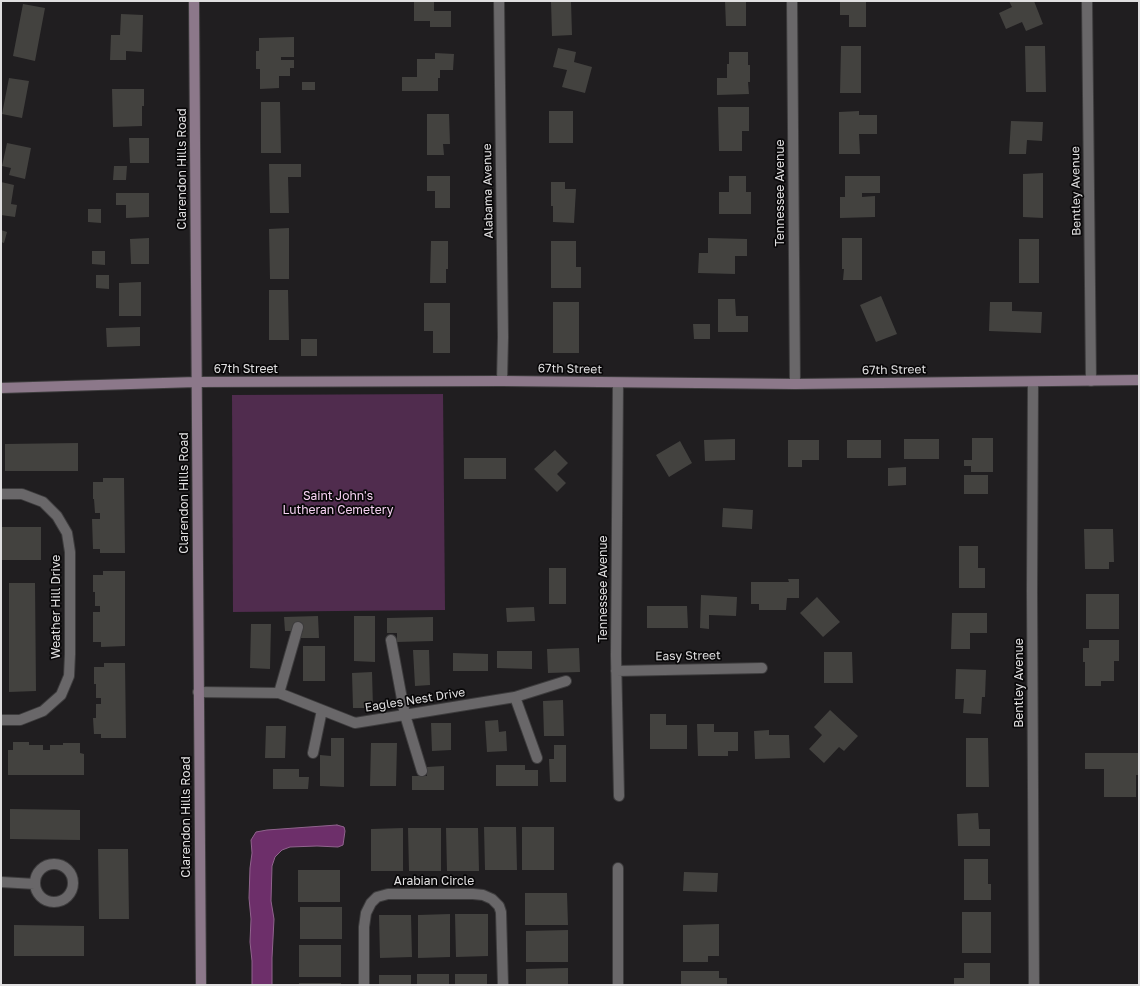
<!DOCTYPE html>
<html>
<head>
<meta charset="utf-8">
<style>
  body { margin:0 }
  #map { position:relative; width:1140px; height:986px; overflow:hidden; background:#201e20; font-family:"Golos Text",sans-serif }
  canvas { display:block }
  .frame { position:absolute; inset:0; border:2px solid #e0dfe0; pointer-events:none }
</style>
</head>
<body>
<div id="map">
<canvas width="1140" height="986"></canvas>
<div class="frame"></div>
</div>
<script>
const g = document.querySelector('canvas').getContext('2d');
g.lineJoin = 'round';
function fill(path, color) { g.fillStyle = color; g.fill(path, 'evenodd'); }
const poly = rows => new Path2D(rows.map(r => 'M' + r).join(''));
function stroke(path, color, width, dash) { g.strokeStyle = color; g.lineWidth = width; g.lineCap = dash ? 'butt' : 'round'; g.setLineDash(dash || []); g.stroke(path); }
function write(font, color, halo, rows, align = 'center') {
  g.font = font + ' "Golos Text",sans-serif'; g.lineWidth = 3.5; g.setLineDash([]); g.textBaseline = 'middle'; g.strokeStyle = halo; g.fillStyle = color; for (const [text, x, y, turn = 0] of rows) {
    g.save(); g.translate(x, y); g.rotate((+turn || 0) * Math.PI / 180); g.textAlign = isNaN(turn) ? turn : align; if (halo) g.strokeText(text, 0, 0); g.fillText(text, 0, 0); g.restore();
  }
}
fill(poly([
  [443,394,445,610,233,612,232,395]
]), '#502c4e');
const water = poly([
  [337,825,344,827,345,831,343,845,338,847,317,846,290,847,282,850,275,857,272,866,271,901,274,919,272,958,272,985,252,985,252,961,250,942,251,919,249,898,250,868,252,853,251,840,256,832,267,830,337,825]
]);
fill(water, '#6d2f6a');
stroke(water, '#90648d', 1);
fill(poly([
  [414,1,434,1,434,11,451,11,451,27,430,27,430,21,414,21],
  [551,1,571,1,572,35,552,36],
  [725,1,746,1,746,26,726,26],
  [840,1,866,1,866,27,849,27,849,15,840,15],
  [1009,1,1034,1,1043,24,1026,31,1022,22,1006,29,999,13,1012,7],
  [23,4,45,8,35,61,13,56],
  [121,14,143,15,142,52,126,51,126,60,110,60,111,35,120,35],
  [294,37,294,57,281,57,281,60,294,60,294,68,290,68,290,76,279,76,279,88,260,89,260,69,256,69,256,51,259,51,259,38],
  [841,46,861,46,861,93,840,93],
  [1025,46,1045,46,1046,92,1026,92],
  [558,48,576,52,574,62,592,67,585,93,562,87,567,70,553,67],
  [729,52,748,52,748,65,750,65,750,82,748,82,749,94,717,95,717,78,727,78,727,64,729,64],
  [435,53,454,54,453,70,440,70,440,78,438,78,438,91,402,91,402,77,417,77,417,59,435,59],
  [9,78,29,81,22,118,2,114],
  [302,82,315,82,315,90,302,90],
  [112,89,144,89,144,106,142,106,142,126,113,127],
  [261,102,280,102,281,153,261,153],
  [718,107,749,107,749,131,742,131,742,151,719,151],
  [549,111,573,111,573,143,549,143],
  [859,111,859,115,877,115,877,134,859,134,860,154,839,154,839,112],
  [427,114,449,114,450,144,443,144,444,155,427,155],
  [1011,121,1043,122,1042,141,1027,140,1026,154,1009,154],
  [129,138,149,138,149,163,130,163],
  [7,143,31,148,25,179,9,175,11,168,2,166],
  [269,164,301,164,301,177,288,177,289,213,270,213],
  [114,166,127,166,126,180,113,180],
  [1043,173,1043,218,1023,217,1023,174],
  [427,176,450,176,450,208,435,208,435,191,427,191],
  [729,176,746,176,746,192,751,192,751,214,719,214,719,192,729,192],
  [845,176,880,176,880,193,862,193,862,197,875,196,875,217,840,218,840,197,845,197],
  [1,182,14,185,11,204,17,205,15,217,1,215],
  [551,182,565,182,565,189,576,189,574,223,553,222,553,206,551,206],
  [116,193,149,193,149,217,126,218,126,205,116,205],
  [88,209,101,209,101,223,88,222],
  [289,228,289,279,270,279,269,229],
  [1,230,7,232,4,243,1,242],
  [149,238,149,264,131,264,130,239],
  [708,238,747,239,747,256,735,256,735,274,698,273,699,253,708,253],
  [842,238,862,238,862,280,843,280,844,269,842,269],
  [1019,239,1039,239,1039,283,1019,283],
  [431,241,448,241,448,269,446,269,446,283,430,283],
  [551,241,576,241,576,267,581,267,581,288,551,288],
  [92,251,105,251,105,265,92,264],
  [96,275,109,275,109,289,96,288],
  [141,282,141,316,119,316,119,283],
  [269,290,288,290,289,340,269,340],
  [881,296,897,334,876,342,860,305],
  [718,299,735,299,736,316,748,316,748,332,718,332],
  [553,302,579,302,579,353,553,353],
  [990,302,1012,302,1012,311,1042,312,1041,333,989,331],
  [424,303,450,303,450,353,433,353,433,331,424,331],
  [693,324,710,324,710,339,694,339],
  [140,327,140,346,107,347,106,328],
  [301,339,317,339,317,356,301,356],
  [972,438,993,438,993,472,971,472,971,466,964,466,964,460,972,460],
  [735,439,735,460,705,461,704,440],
  [904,439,939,439,939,459,904,459],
  [788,440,819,440,819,460,802,460,802,467,788,467],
  [847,440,881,440,881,458,847,458],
  [680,441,692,463,669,477,656,455],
  [78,443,78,471,5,471,5,444],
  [555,450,568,463,557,474,566,483,557,492,534,469],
  [464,458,506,458,506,479,464,479],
  [906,467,906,485,888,486,888,468],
  [964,475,988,475,988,494,964,494],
  [103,478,124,478,125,553,100,553,100,549,93,549,92,519,100,519,100,513,95,513,94,499,93,499,93,482,103,482],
  [723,508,753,510,752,529,722,527],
  [1,527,41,527,41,560,1,560],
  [1084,529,1113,529,1114,562,1109,562,1109,569,1085,569],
  [959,546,978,546,978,568,985,568,985,588,959,588],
  [549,568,566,568,566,604,549,604],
  [103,571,125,571,125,646,101,647,101,642,93,642,93,612,100,612,100,606,95,606,95,592,93,592,93,575,103,575],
  [788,579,799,579,799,598,787,598,786,610,759,610,759,604,751,604,751,582,789,582],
  [9,583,35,583,36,691,9,692],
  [1086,594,1119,594,1119,629,1086,629],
  [701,595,737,597,736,616,709,615,709,629,700,628],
  [817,597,840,622,823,637,800,613],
  [647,606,687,606,688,628,647,628],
  [534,607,535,621,507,622,506,608],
  [952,613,987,613,987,633,970,633,970,649,951,649],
  [318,616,319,638,292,638,291,631,285,631,284,617],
  [354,616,375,616,375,662,354,661],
  [433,617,433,641,397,642,397,633,387,633,387,618],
  [251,624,271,624,270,669,250,668],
  [1089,640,1119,640,1119,661,1114,661,1114,681,1101,681,1101,686,1085,686,1085,662,1083,662,1083,648,1089,648],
  [303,646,325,646,325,681,303,681],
  [579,648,580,672,548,673,547,649],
  [413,650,429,650,430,685,415,686],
  [497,651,532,651,532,669,497,668],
  [824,652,852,652,853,683,824,683],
  [453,653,488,654,488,671,453,671],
  [104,663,125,663,126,738,101,738,101,734,94,734,93,718,96,718,96,704,101,704,101,698,96,698,96,684,94,684,94,667,104,667],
  [956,669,986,670,985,697,982,697,981,714,963,713,964,699,955,699],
  [372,672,373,708,353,708,352,673],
  [563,700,564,736,544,736,543,701],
  [830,710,858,736,844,751,839,747,824,763,809,749,822,735,814,727],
  [650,714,666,714,666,725,687,725,687,749,650,749],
  [498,720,499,732,506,731,507,751,487,752,485,721],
  [431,723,451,723,451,750,432,751],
  [697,724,714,724,714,732,738,732,738,751,728,751,728,756,698,756],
  [266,726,286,726,285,758,265,758],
  [769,730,769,735,789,735,790,758,755,759,754,731],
  [331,738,344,738,344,787,320,786,320,755,331,756],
  [966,738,988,738,989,787,966,787],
  [13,742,29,742,29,745,43,745,43,750,50,750,50,745,63,745,63,743,80,743,80,753,84,754,84,775,8,775,8,750,13,750],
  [371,743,397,743,396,786,370,786],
  [554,745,566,745,566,782,550,782,549,759,554,759],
  [1085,753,1139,753,1139,775,1136,775,1136,797,1104,797,1104,769,1085,769],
  [496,765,525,765,525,770,538,770,538,786,496,786],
  [444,766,444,790,412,790,412,776,427,776,427,767],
  [273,769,299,769,299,777,309,777,308,789,273,789],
  [10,809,80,810,80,840,10,839],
  [978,813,979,829,990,829,990,846,958,846,957,814],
  [484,827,516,827,517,870,485,870],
  [522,827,554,827,554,870,522,870],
  [403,828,403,871,371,871,371,829],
  [408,828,441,828,441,871,409,871],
  [446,828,478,828,479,871,447,871],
  [98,849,128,849,129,919,99,919],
  [964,859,988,859,988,884,991,884,991,900,964,900],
  [298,870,340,870,340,902,298,902],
  [684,872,718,873,717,892,683,891],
  [525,893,567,893,568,925,525,925],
  [300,907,342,907,342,939,300,939],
  [962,912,991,912,991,953,962,953],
  [450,914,450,957,418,958,418,915],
  [455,914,488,914,488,956,456,957],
  [379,915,411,915,412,957,380,958],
  [719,924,719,956,708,956,708,962,683,962,683,925],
  [14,925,84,926,84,956,14,956],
  [568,930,568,962,526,962,526,931],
  [299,945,341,945,341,977,299,977],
  [964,963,990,963,990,985,954,985,954,978,964,978],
  [568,968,568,985,526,985,526,969],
  [681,971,719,971,719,978,727,978,727,985,681,985],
  [417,974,449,974,449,985,417,985],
  [455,974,487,974,487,985,455,985],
  [379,975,411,975,411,985,379,985],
  [299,983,341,983,341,985,299,985]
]), '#43423f');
const street = poly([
  [499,1,503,337,502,381],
  [792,1,795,384],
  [1087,1,1091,381],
  [1033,382,1032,591,1034,985],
  [618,383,616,656,619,796],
  [1,494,22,494,43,502,57,516,67,533,70,552,70,654,69,676,61,695,43,711,20,720,1,720],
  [391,640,405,715,422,771],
  [616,671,762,668],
  [198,692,279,693,355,723,515,697,566,681],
  [279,693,298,627],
  [515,697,537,758],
  [313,753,322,710],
  '35 883a19 19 0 1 1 38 0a19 19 0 1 1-38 0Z',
  [1,882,35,884],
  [364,985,364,927,366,913,371,903,377,897,388,894,473,894,483,895,492,899,499,906,501,912,503,985],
  [618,985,618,868]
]);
const secondary = poly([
  [194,1,201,985],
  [1,388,196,382,502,381,795,384,1139,380]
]);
stroke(street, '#3d3c3d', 12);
stroke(secondary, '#3d3c3d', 12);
stroke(street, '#696769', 10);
stroke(secondary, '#8c788a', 10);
write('12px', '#e0dfe0', '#090809', [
  ["Clarendon Hills Road",182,169,-90],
  ["Alabama Avenue",488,191,-91],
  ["Bentley Avenue",1076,191,-91],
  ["Tennessee Avenue",780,193,-90],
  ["67th Street",246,369],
  ["67th Street",570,369,1],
  ["67th Street",894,370,-1],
  ["Clarendon Hills Road",184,493,-90],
  ["Tennessee Avenue",603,589,-90],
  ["Weather Hill Drive",56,607,-90],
  ["Easy Street",688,656,-1],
  ["Bentley Avenue",1019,683,-90],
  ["Eagles Nest Drive",415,700,-9],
  ["Clarendon Hills Road",186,817,-90],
  ["Arabian Circle",434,881]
]);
write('12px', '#f6d2f2', '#090809', [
  ["Saint John's",338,496],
  ["Lutheran Cemetery",338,510]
]);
</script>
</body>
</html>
